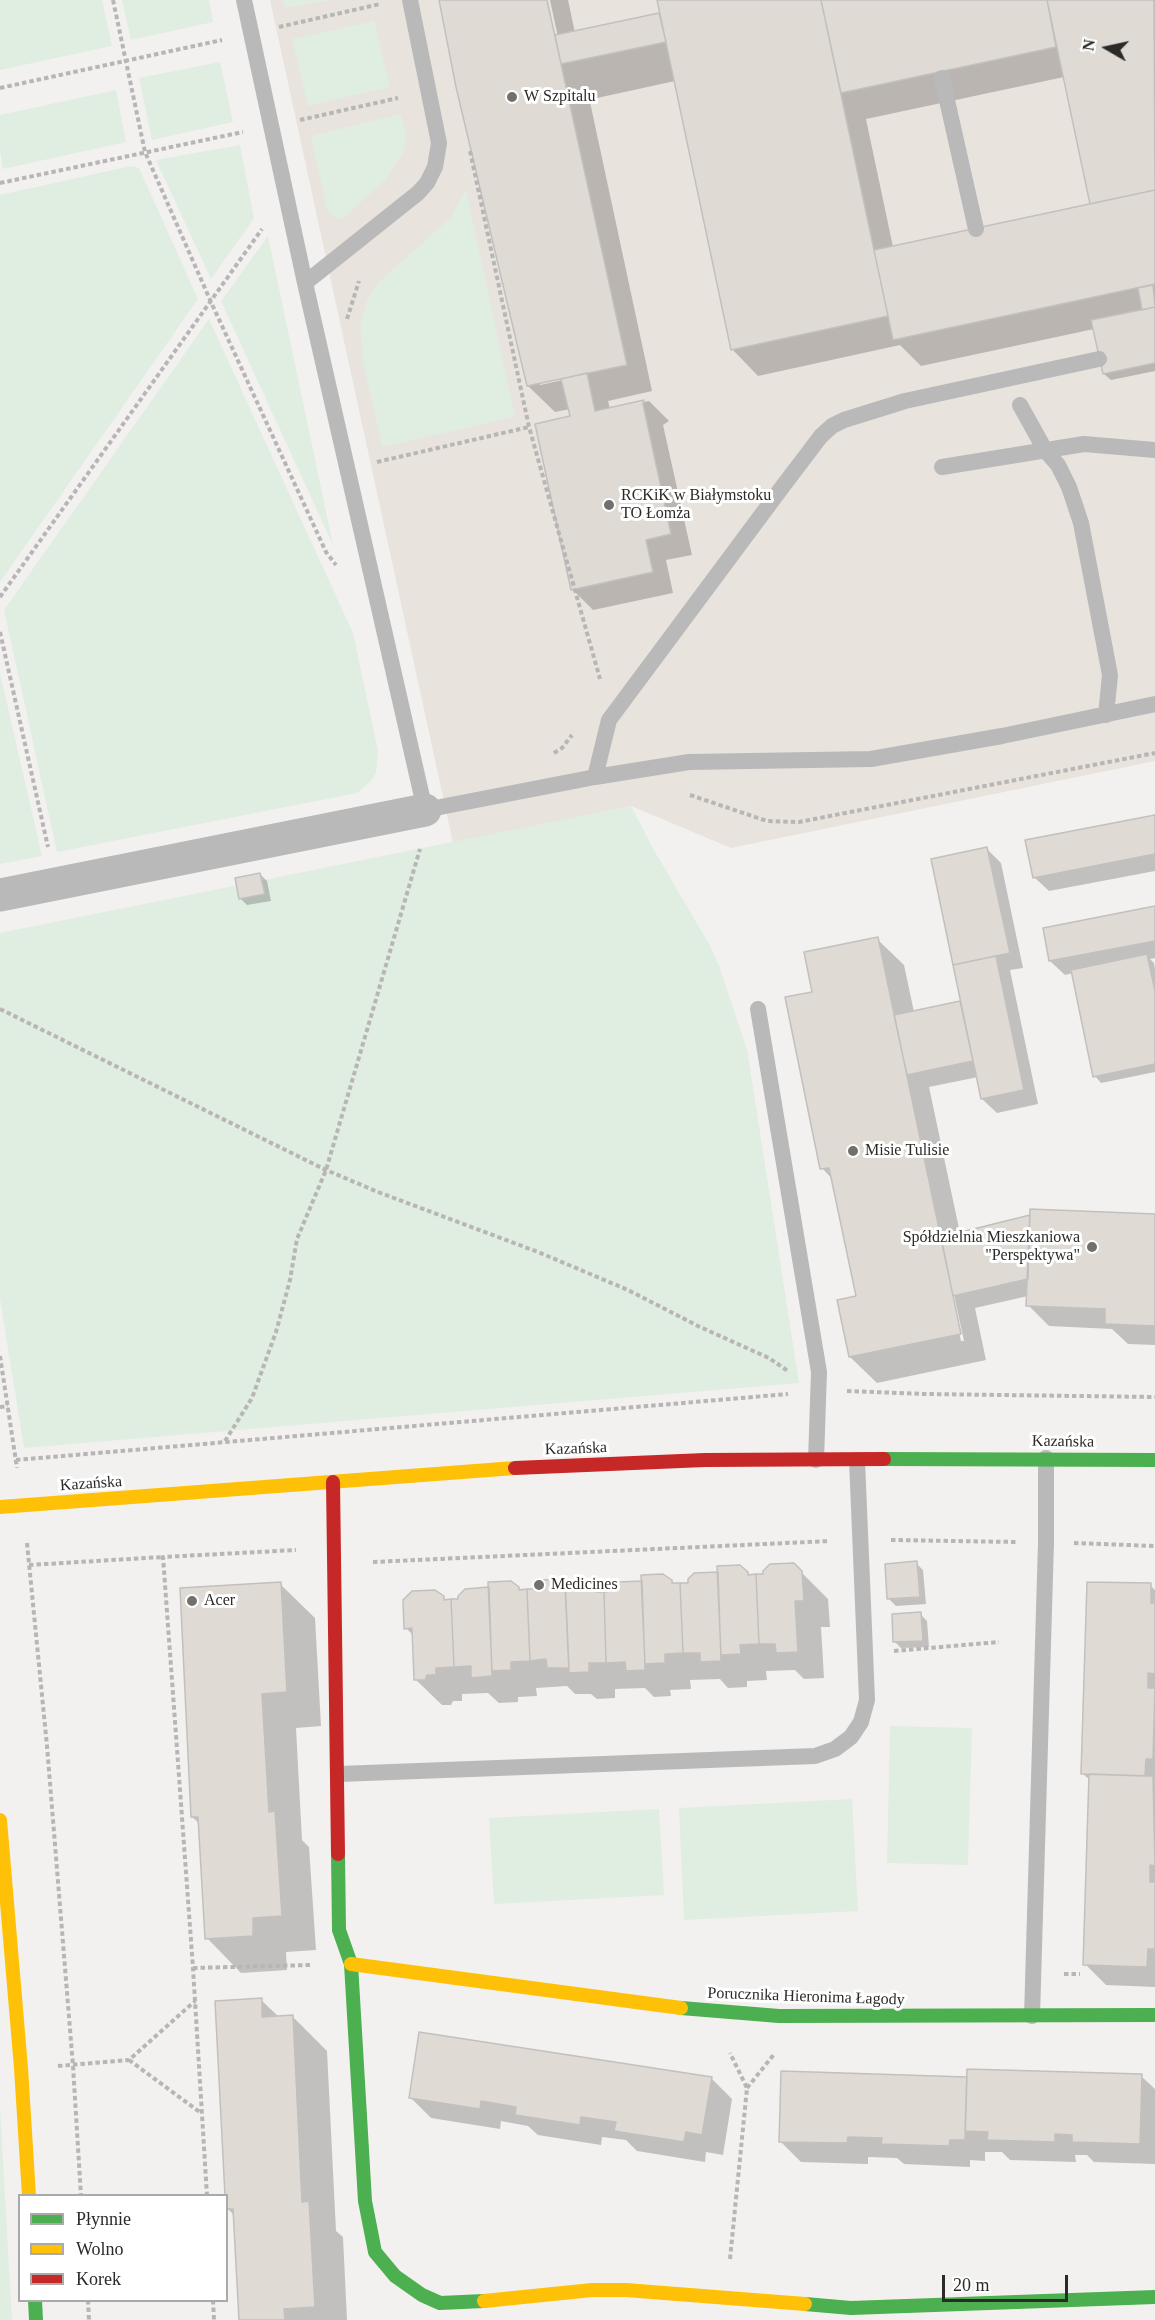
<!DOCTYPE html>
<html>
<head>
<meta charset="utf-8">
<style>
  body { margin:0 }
  #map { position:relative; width:1155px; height:2320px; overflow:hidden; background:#f3f1ef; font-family:Georgia,serif }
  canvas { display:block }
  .legend { position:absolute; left:18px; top:2194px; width:210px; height:108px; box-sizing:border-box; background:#fff; border:2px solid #aaaaa9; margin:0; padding:8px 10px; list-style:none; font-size:18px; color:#2b2a29 }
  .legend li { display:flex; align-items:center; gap:12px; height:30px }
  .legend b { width:30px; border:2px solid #aaaaa9 }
  .north { position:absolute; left:1077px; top:18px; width:60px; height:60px; -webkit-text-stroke:4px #fff; paint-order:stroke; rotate:279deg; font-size:16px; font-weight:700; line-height:24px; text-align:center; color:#2b2a29 }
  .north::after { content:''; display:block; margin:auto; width:21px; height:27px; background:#2b2a29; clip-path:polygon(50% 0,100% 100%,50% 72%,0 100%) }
  .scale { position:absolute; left:942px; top:2275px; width:126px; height:27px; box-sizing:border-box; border:3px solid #2b2a29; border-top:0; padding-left:8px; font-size:18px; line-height:21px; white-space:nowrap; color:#2b2a29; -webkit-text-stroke:4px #fff; paint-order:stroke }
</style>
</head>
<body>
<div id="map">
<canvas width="1155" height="2320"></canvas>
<ul class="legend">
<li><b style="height:8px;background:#4caf50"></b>Płynnie</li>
<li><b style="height:8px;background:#ffc107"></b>Wolno</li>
<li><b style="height:8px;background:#c62828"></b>Korek</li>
</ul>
<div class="north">N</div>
<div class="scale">20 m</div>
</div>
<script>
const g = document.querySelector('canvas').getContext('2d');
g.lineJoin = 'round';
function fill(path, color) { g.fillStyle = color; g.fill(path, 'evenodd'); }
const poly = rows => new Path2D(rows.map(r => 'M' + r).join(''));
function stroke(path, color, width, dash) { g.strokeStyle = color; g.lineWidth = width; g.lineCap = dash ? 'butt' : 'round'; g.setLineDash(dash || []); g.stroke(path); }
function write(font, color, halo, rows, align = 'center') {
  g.font = font + ' Georgia,serif'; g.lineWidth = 6; g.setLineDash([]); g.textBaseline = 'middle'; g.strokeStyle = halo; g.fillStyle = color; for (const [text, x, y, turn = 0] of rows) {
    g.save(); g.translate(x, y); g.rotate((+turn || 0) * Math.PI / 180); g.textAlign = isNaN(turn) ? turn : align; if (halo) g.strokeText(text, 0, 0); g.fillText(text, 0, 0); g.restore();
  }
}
fill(poly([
  [270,0,1155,0,1155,761,731,848,631,806,453,843]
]), '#e9e3dd');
fill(poly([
  [0,0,102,0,112,46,0,70],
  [122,0,209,0,213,22,131,40],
  [283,0,330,0,285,8],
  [374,21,390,87,308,106,292,39],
  [220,62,233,122,152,140,139,78],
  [116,90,126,142,3,169,0,151,0,115],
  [400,114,407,134,404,151,385,180,345,217,337,219,327,210,311,136],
  [240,145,254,218,211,279,156,160],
  [131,166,139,168,198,299,0,582,0,195],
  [466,190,515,417,382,447,363,361,360,326,367,300,379,282,451,217],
  [268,236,333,545,221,301],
  [209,319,353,633,378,751,376,773,371,781,357,793,57,852,4,610],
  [0,673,42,856,0,864],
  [631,806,655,852,709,944,720,968,747,1049,799,1383,24,1448,0,1299,0,933],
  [890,1726,972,1728,968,1865,887,1863],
  [852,1799,858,1911,684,1920,679,1808],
  [659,1809,664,1895,494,1904,489,1818],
  [0,2106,1,2125,12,2320,0,2320]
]), '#e0ede1');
fill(poly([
  [441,0,547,0,554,37,558,37,550,0,568,0,575,33,661,14,658,0,1155,0,1155,371,1111,380,1104,374,1094,329,921,366,900,345,758,376,732,349,675,81,597,98,587,88,652,391,608,401,610,409,649,401,669,421,663,425,692,555,666,560,673,593,593,610,572,589,572,417,570,409,555,412,528,386,457,86],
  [1064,77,1092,205,893,247,866,119],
  [563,377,563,380,540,385,539,382],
  [1155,817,1155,871,1049,891,1034,877],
  [987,849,1001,863,1023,968,1010,970,1038,1104,997,1113,982,1099,978,1077,929,1087,960,1233,1155,1215,1155,1345,1128,1344,1112,1329,1049,1326,1028,1305,1028,1296,975,1308,986,1360,877,1383,850,1357,858,1297,833,1180,822,1168,814,993,877,939,904,965,914,1012,962,1002,933,860],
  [950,1291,954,1295,964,1341,961,1341],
  [260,874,267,881,271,901,247,905,240,898],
  [1155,908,1155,958,1150,959,1154,963,1155,969,1155,1072,1101,1083,1095,1076,1073,973,1065,975,1050,961],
  [916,1563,923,1570,926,1604,896,1606,889,1599],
  [793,1564,828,1599,830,1627,821,1627,824,1678,804,1679,795,1670,766,1671,767,1680,747,1681,747,1687,728,1688,720,1679,690,1680,691,1689,670,1690,671,1696,654,1697,645,1688,615,1689,615,1698,597,1699,591,1694,575,1694,567,1686,536,1688,537,1696,518,1697,518,1702,499,1703,488,1693,462,1694,462,1701,453,1701,451,1705,442,1705,415,1679,414,1636,406,1628,443,1597,446,1601,518,1588,521,1591,536,1591,564,1580,569,1585,590,1585,599,1593,671,1581,675,1584,690,1584,747,1573,750,1576,765,1575],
  [280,1584,315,1618,321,1726,296,1728,302,1840,309,1847,316,1950,286,1952,287,1970,241,1973,207,1938,200,1824,192,1817],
  [1150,1585,1155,1590,1155,1987,1106,1985,1085,1964,1091,1781,1082,1773],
  [920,1614,927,1621,929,1647,901,1648,894,1641],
  [261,2000,279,2017,293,2017,327,2051,336,2231,343,2237,347,2320,240,2320,235,2216,227,2208],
  [1141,2076,1155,2089,1155,2164,1094,2162,1087,2155,1075,2155,1076,2162,1010,2160,1002,2152,985,2152,985,2161,970,2160,970,2167,904,2164,897,2158,868,2157,868,2164,801,2162,780,2141,968,2078],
  [711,2078,732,2099,723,2155,706,2152,705,2162,637,2151,626,2140,602,2137,601,2145,538,2135,528,2126,501,2121,500,2129,431,2118,410,2097]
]), '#0003');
const building = poly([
  [439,0,547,0,627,365,527,386,456,87,439,0],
  [657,0,821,0,888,316,731,350,657,0],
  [821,0,1047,0,1056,47,841,93,821,0],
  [1047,0,1154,0,1155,190,1090,204,1047,0],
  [659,13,666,42,561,64,555,35,659,13],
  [1155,190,1155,284,893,340,874,250,1155,190],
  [1153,285,1155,307,1142,310,1138,288,1153,285],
  [1155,307,1155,363,1103,374,1091,320,1155,307],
  [587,373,595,411,644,400,643,404,671,534,646,540,653,572,571,590,535,424,570,416,561,379,587,373],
  [1155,815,1155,854,1033,878,1025,840,1155,815],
  [987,847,1010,953,953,965,931,859,987,847],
  [260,873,265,894,239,899,235,878,260,873],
  [1155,906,1155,941,1049,961,1043,928,1155,906],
  [878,937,961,1334,849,1357,837,1300,856,1296,829,1168,820,1169,785,997,812,992,804,952,878,937],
  [1147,954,1155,991,1155,1064,1093,1077,1071,970,1147,954],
  [996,956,1024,1090,981,1099,953,965,996,956],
  [960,1001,973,1061,907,1075,894,1015,960,1001],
  [1030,1209,1155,1214,1155,1326,1105,1324,1105,1309,1026,1306,1030,1209],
  [1030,1215,1028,1279,953,1296,941,1237,1030,1215],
  [917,1561,920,1597,887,1599,885,1564,917,1561],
  [794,1563,802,1571,804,1601,795,1601,798,1652,776,1653,775,1644,759,1644,756,1574,763,1574,763,1571,770,1564,794,1563],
  [740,1565,748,1572,748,1575,756,1574,759,1644,740,1645,741,1654,721,1655,717,1566,740,1565],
  [718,1572,721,1661,700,1662,700,1653,683,1653,680,1583,688,1583,688,1579,694,1573,718,1572],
  [663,1574,672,1580,672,1583,680,1583,683,1653,665,1654,665,1663,645,1664,641,1575,663,1574],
  [565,1579,569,1668,547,1668,546,1659,530,1661,527,1589,534,1589,534,1587,541,1580,565,1579],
  [511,1581,519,1587,519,1590,527,1589,530,1661,511,1662,511,1670,492,1671,488,1582,511,1581],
  [642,1581,645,1670,626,1671,625,1662,606,1663,604,1592,612,1591,619,1582,642,1581],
  [281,1582,287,1692,262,1694,269,1812,275,1811,282,1916,253,1918,253,1936,205,1939,198,1817,191,1817,180,1588,281,1582],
  [1087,1582,1151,1583,1151,1603,1155,1603,1155,1674,1148,1673,1148,1688,1155,1688,1153,1759,1146,1759,1145,1776,1081,1774,1087,1582],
  [591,1583,597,1592,604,1592,606,1663,589,1663,589,1672,569,1673,565,1584,591,1583],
  [489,1587,492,1676,471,1678,471,1666,454,1667,451,1599,458,1599,458,1596,465,1589,489,1587],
  [435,1590,444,1596,444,1600,451,1599,454,1667,436,1668,436,1675,427,1675,425,1680,414,1680,412,1628,404,1629,403,1600,412,1591,435,1590],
  [921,1612,923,1641,893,1642,892,1614,921,1612],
  [1089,1774,1153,1776,1155,1866,1150,1865,1150,1882,1155,1882,1155,1949,1148,1949,1147,1967,1083,1965,1089,1774],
  [262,1998,262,2017,293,2015,302,2202,309,2201,315,2307,284,2309,285,2320,239,2320,233,2209,226,2209,225,2196,215,2001,262,1998],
  [419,2032,712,2077,702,2135,686,2132,684,2142,614,2131,616,2122,581,2117,580,2125,515,2115,516,2107,481,2101,480,2109,409,2098,419,2032],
  [967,2069,1142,2074,1140,2144,1072,2142,1072,2135,1055,2134,1055,2142,987,2140,988,2132,965,2131,967,2069],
  [781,2071,967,2077,965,2140,950,2140,949,2146,881,2144,882,2138,848,2137,847,2143,779,2142,781,2071]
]);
fill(building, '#dfdad4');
stroke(building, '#c2c0bf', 1.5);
stroke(poly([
  [113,0,145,152,211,302,326,552,336,565],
  [279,27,380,4],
  [0,88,222,40],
  [300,120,398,98],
  [470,151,529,427,600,679],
  [0,183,243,132],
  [347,319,359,281],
  [377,462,529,427],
  [0,597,262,229],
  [0,632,48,847],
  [554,753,562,748,572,735],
  [690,795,767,821,799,822,1155,753],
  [0,1009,326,1170,378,1192,538,1252,628,1290,700,1327,769,1358,788,1371],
  [0,1356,17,1468],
  [847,1391,925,1394,1155,1397],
  [0,1407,8,1406],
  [225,1441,252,1398,276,1332,290,1280,297,1239,326,1170,420,849],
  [16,1460,788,1394],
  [891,1540,1016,1542],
  [27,1543,47,1746,73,2066,81,2196],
  [1074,1543,1155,1546],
  [373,1562,830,1541],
  [29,1565,163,1557],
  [894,1651,999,1642],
  [193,1968,310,1965],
  [1064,1974,1080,1974],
  [129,2060,201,2113],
  [58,2066,129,2060,195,2001],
  [747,2088,775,2053],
  [207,2196,193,1968,163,1557,296,1550],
  [730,2259,747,2088,730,2053],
  [88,2300,89,2320],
  [213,2300,214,2320]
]), '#b8b6b5', 4, [4.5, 3]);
stroke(poly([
  [244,0,305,283,425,810,595,777,689,762,871,759,1002,736,1155,704],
  [942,78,976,229],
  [305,283,418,193,427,183,435,167,439,143,410,0],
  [1020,405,1045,450,1058,465,1069,487,1081,523,1110,675,1106,715],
  [942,467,1084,444,1155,450],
  [595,777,609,720,783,486,821,436,832,426,844,420,905,401,1099,359],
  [758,1009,819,1372,816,1460],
  [339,1774,815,1756,835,1749,851,1737,861,1722,867,1700,857,1460],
  [1032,2016,1046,1542,1046,1458]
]), '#bab9b9', 16);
stroke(poly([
  [0,895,425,810]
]), '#bab9b9', 33);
stroke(poly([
  [884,1459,1155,1460],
  [338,1854,339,1930,351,1964,365,2201,375,2252,395,2276,422,2295,440,2303,484,2301],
  [681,2008,779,2016,1155,2015],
  [35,2300,36,2320],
  [805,2304,851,2308,1155,2297]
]), '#4caf50', 14);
stroke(poly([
  [0,1507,515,1468],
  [0,1820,21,2068,29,2196],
  [351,1964,681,2008],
  [484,2301,592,2290,626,2290,805,2304]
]), '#ffc107', 14);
stroke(poly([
  [515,1468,705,1460,884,1459],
  [333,1482,338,1854]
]), '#c62828', 14);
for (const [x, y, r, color] of [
  [512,97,6,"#71706e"],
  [609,505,6,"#71706e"],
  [853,1151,6,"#71706e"],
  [1092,1247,6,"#71706e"],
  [539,1585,6,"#71706e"],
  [192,1601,6,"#71706e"]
]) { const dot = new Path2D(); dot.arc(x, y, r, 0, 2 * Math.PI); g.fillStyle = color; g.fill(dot); stroke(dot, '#fff', 2); }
write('16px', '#2b2a29', '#fff', [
  ["W Szpitalu",524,97],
  ["RCKiK w Białymstoku",621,496],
  ["TO Łomża",621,514],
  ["Misie Tulisie",865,1151],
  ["Spółdzielnia Mieszkaniowa",1080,1238,"right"],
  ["\"Perspektywa\"",1080,1256,"right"],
  ["Medicines",551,1585],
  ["Acer",204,1601]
], 'left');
write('16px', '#2b2a29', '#fff', [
  ["Kazańska",1063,1442,1],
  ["Kazańska",576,1449,-2],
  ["Kazańska",91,1484,-4],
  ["Porucznika Hieronima Łagody",806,1997,2]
]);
</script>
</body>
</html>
